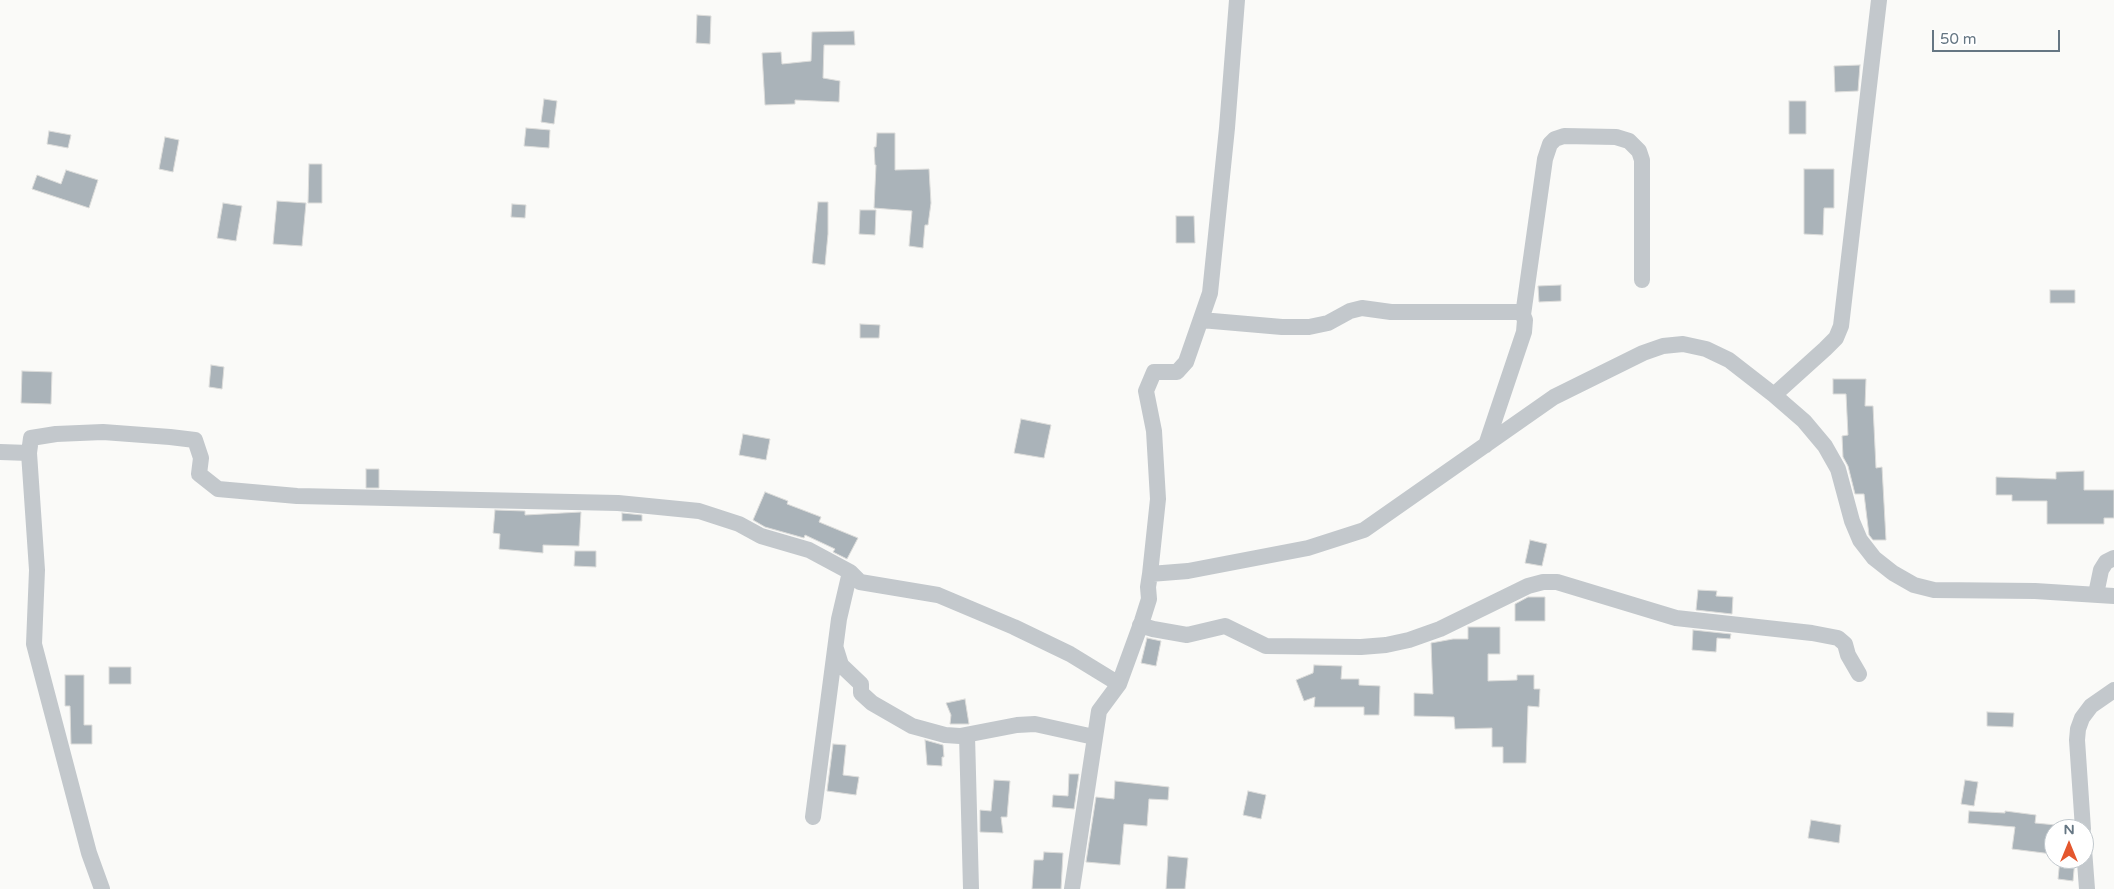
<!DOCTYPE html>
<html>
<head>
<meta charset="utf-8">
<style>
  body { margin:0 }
  #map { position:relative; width:2114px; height:889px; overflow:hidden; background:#fafaf8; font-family:"Varela Round",sans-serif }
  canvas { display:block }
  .north { position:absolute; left:2044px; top:819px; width:50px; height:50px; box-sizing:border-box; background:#fff; border:1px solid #c1c8cd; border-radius:50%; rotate:0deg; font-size:14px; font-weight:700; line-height:20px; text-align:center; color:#657683 }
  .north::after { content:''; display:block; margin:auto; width:18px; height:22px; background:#e4572e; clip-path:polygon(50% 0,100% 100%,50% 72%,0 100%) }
  .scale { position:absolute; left:1932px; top:30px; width:128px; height:22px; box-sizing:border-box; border:2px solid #657683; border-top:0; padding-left:6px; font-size:15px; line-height:18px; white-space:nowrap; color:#657683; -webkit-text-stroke:4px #fff; paint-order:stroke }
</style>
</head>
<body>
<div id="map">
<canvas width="2114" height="889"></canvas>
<div class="north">N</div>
<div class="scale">50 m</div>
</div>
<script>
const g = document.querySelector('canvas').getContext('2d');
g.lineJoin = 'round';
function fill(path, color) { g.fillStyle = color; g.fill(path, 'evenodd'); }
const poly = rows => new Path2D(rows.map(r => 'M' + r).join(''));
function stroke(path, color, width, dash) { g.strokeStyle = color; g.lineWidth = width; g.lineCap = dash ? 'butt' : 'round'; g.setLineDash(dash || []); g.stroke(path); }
const building = poly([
  [697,15,711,16,710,44,696,43,697,15],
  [854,31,855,45,824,45,823,78,840,81,839,102,795,100,795,104,765,105,762,53,781,52,782,64,811,61,812,32,854,31],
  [1860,65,1858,91,1835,92,1834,66,1860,65],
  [544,99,557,101,554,124,541,122,544,99],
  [1789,101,1806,101,1806,134,1789,134,1789,101],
  [526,128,550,130,549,148,524,146,526,128],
  [49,131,71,135,68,148,47,144,49,131],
  [877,133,895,133,895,170,929,169,931,203,928,225,925,225,923,248,909,246,912,211,874,208,876,165,875,165,874,147,876,147,877,133],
  [165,137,179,140,173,172,159,169,165,137],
  [309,164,322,164,322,203,308,203,309,164],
  [1804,169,1834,169,1834,208,1824,208,1823,235,1804,234,1804,169],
  [66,170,98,180,89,208,32,189,37,175,61,184,66,170],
  [277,201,306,203,302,246,273,244,277,201],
  [818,202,828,202,828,234,825,265,812,263,818,202],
  [223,203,242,206,236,241,217,238,223,203],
  [512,204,526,205,525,218,511,217,512,204],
  [860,210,876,210,875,235,859,234,860,210],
  [1176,216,1194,216,1195,243,1176,243,1176,216],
  [1561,285,1561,301,1539,302,1538,286,1561,285],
  [2050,290,2075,290,2075,303,2050,303,2050,290],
  [860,324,880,325,879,338,860,338,860,324],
  [211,365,224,367,222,389,209,387,211,365],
  [22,371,52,372,51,404,21,403,22,371],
  [1833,379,1866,379,1865,406,1873,406,1876,468,1882,467,1886,540,1873,540,1869,535,1864,494,1855,494,1848,466,1843,457,1842,436,1848,435,1846,394,1833,394,1833,379],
  [1021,419,1051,425,1044,458,1014,453,1021,419],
  [743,434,770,439,766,460,739,455,743,434],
  [366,469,379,469,379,488,366,488,366,469],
  [2084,471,2084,490,2114,490,2114,518,2104,518,2104,524,2047,524,2047,501,2012,501,2012,495,1996,495,1996,477,2056,479,2056,472,2084,471],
  [765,492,788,501,787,504,821,517,819,522,858,538,847,559,833,552,835,549,805,535,804,538,765,527,753,520,765,492],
  [495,510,525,511,525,515,581,512,579,546,543,545,543,553,499,549,500,534,493,533,495,510],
  [622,513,642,515,642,521,622,521,622,513],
  [1530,540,1547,544,1542,566,1525,563,1530,540],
  [575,551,596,551,596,567,574,566,575,551],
  [1698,590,1717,591,1716,596,1733,597,1732,614,1696,610,1698,590],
  [1528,597,1545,597,1545,621,1515,621,1515,604,1528,597],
  [1468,627,1500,627,1500,654,1488,654,1488,681,1517,680,1517,675,1534,675,1534,689,1540,689,1539,707,1528,706,1526,763,1503,763,1503,747,1492,747,1492,728,1455,729,1454,717,1414,716,1414,693,1433,694,1431,643,1453,639,1468,639,1468,627],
  [1693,630,1731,634,1730,639,1717,638,1716,652,1692,650,1693,630],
  [1147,638,1161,641,1156,666,1141,663,1147,638],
  [1314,665,1342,666,1341,679,1359,679,1359,685,1380,686,1379,715,1364,715,1364,707,1314,707,1315,697,1304,701,1296,680,1313,673,1314,665],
  [109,667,131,667,131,684,109,684,109,667],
  [65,675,84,675,84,725,92,725,92,744,71,744,70,706,65,706,65,675],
  [965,699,969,724,950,724,951,715,946,703,965,699],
  [1987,712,2014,713,2013,727,1987,726,1987,712],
  [925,740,943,745,944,757,942,757,942,766,927,765,925,740],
  [833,744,846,745,843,775,859,777,856,795,827,791,833,744],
  [1069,774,1079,774,1074,809,1052,807,1053,795,1068,796,1069,774],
  [994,780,1010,781,1007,817,1001,817,1003,833,980,832,980,810,991,811,994,780],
  [1965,780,1978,782,1974,806,1961,804,1965,780],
  [1115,781,1169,787,1168,800,1149,799,1147,826,1124,824,1120,865,1086,862,1096,797,1114,799,1115,781],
  [1248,791,1266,795,1261,819,1243,815,1248,791],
  [1969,811,2005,813,2005,811,2036,815,2035,823,2056,825,2052,854,2012,849,2015,827,1968,823,1969,811],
  [1811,820,1841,825,1839,843,1808,838,1811,820],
  [1044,852,1063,853,1061,889,1032,889,1034,860,1043,860,1044,852],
  [1168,856,1188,858,1185,889,1166,889,1168,856],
  [2060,859,2075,859,2073,881,2058,879,2060,859]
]);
fill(building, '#aab3b9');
stroke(building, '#dcdcda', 1);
stroke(poly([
  [1523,315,1545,159,1550,144,1555,139,1564,136,1616,137,1629,141,1639,151,1642,160,1642,280],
  [1201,320,1282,327,1309,327,1328,323,1350,311,1362,308,1391,312,1518,312,1523,315,1525,320,1524,332,1486,445],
  [1774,395,1825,349,1836,338,1841,326,1879,0],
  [0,452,29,453,31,438,56,434,103,432,170,437,195,440,201,458,199,474,218,489,297,496,618,503,699,511,739,524,761,536,809,550,850,572,860,582,938,595,1014,627,1070,654,1119,684,1142,621,1149,599,1148,587,1150,574,1188,571,1308,548,1364,530,1554,397,1643,353,1663,346,1683,344,1706,349,1729,360,1774,395,1804,421,1825,446,1838,469,1852,521,1860,540,1874,558,1893,573,1914,585,1934,590,2035,591,2114,596],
  [29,453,37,570,34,644,89,853,102,889],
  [1150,574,1158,499,1154,431,1146,391,1154,372,1177,372,1186,362,1210,293,1227,128,1237,0],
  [2096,594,2101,570,2106,562,2114,558],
  [1140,625,1153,629,1187,635,1225,626,1266,646,1361,647,1386,645,1409,640,1440,629,1528,586,1543,582,1557,582,1676,618,1812,633,1838,638,1845,644,1848,655,1859,674],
  [836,649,841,665,861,684,861,693,872,703,912,726,945,735,960,736,1017,725,1035,724,1094,737],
  [967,735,971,889],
  [813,817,839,619,850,572],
  [2083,829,2077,740,2078,729,2082,718,2091,706,2114,690],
  [2084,849,2087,889],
  [1072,889,1099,711,1119,684]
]), '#c3c8cc', 16);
</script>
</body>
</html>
